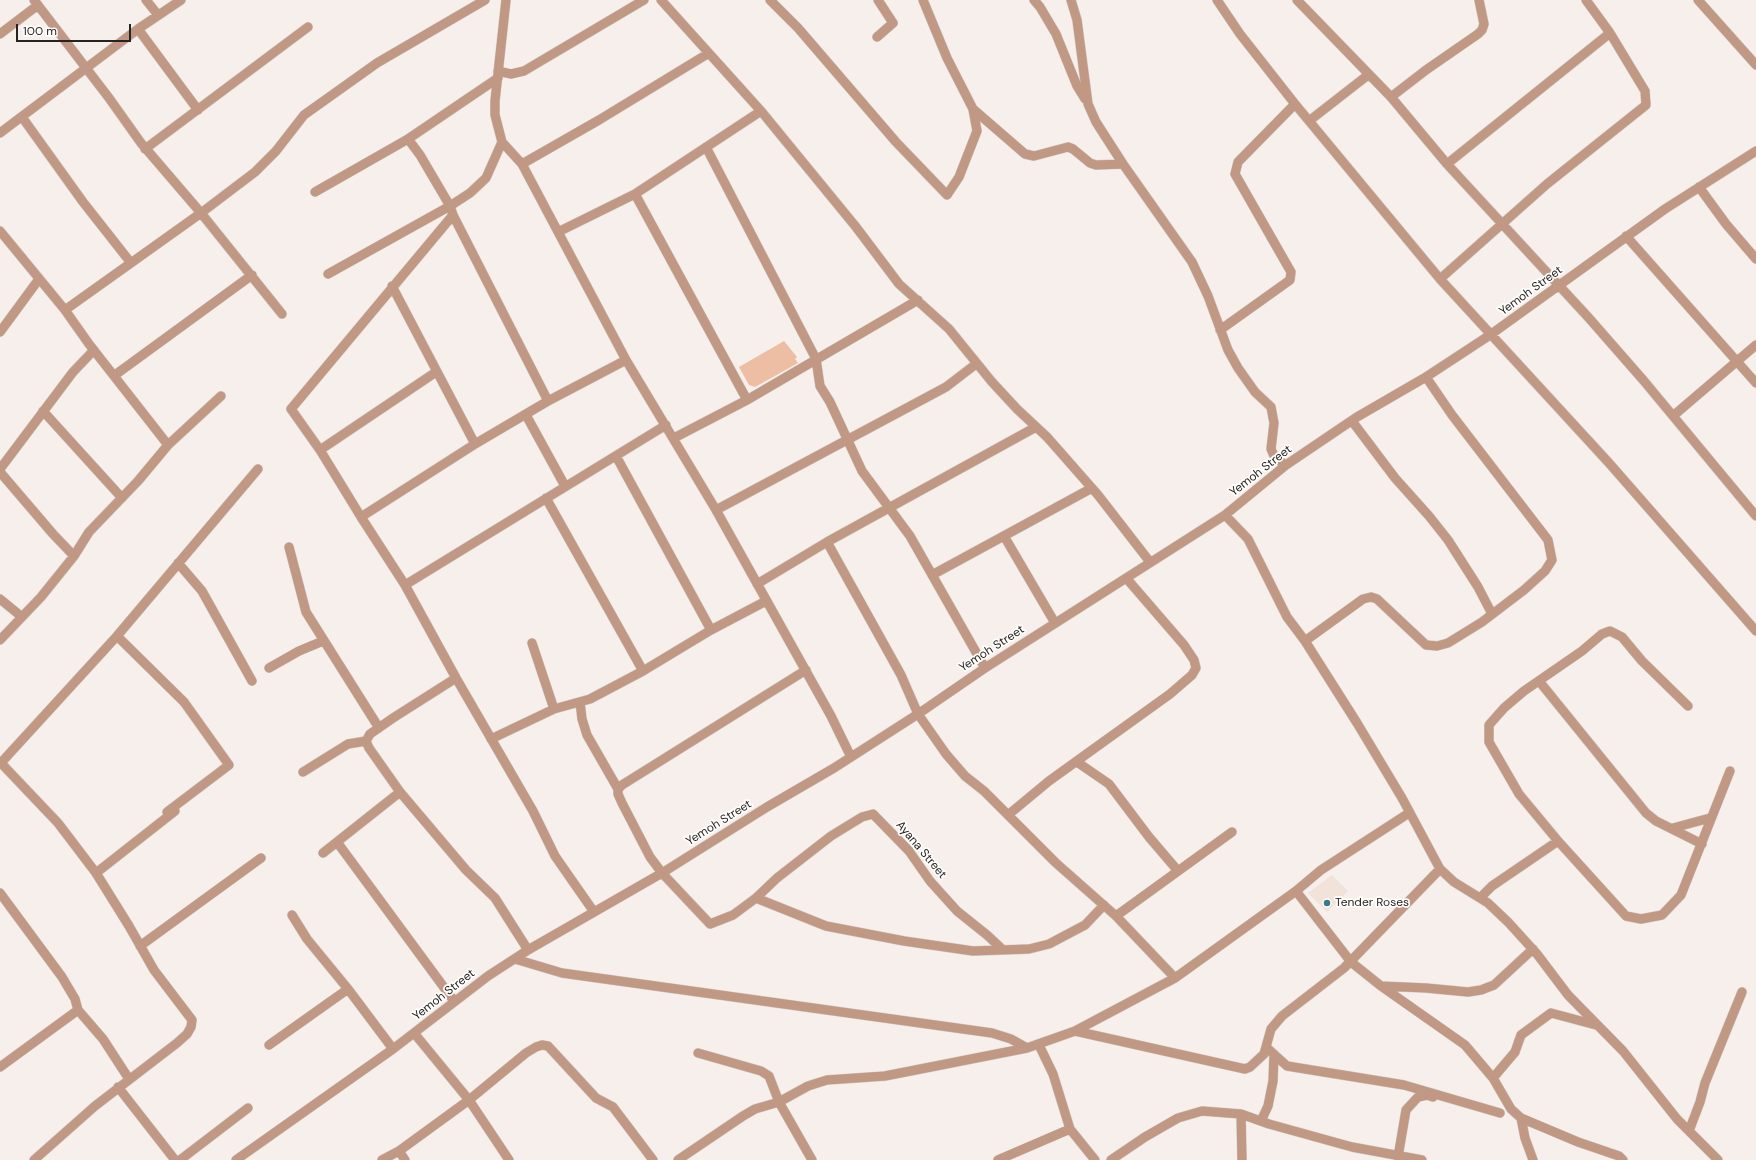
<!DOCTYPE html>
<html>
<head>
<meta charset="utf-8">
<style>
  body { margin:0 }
  #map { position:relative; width:1756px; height:1160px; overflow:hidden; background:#f6efeb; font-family:"DM Sans",sans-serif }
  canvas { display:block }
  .scale { position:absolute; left:16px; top:24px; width:115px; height:18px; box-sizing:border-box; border:2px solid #262422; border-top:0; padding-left:5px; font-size:12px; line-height:14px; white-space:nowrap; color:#262422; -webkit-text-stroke:3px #fffefd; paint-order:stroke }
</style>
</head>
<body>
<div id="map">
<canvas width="1756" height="1160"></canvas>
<div class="scale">100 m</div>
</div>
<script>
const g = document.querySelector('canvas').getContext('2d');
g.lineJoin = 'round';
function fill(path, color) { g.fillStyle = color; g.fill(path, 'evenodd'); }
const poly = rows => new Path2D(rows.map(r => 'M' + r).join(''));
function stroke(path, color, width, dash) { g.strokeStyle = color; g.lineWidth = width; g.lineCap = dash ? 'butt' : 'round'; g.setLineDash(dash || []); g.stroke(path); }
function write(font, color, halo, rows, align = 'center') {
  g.font = font + ' "DM Sans",sans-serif'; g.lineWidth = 3.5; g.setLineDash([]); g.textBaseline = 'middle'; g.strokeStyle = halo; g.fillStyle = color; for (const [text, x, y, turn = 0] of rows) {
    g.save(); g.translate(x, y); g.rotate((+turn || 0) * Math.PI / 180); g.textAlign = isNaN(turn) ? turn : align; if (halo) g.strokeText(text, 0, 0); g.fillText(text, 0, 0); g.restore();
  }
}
fill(poly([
  [1332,875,1348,891,1327,912,1308,893]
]), '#f1e2da');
fill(poly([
  [784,341,797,357,795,359,798,363,755,387,749,385,739,367]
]), '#edbda4');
const minor = poly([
  [34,0,109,98,141,143,201,213,282,314],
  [146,0,158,15],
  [506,0,495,101,495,115,502,142,486,178,470,193,450,206,453,215,291,409,320,450,361,517,405,585,456,678,533,811,555,856,594,912],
  [661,0,761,111,856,227,899,284,949,329,992,382,1017,409,1047,437,1098,495,1150,562],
  [770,0,798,28,896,142,947,195,959,177,977,131,973,109,947,58,923,0],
  [1034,0,1040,7,1056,34,1077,86,1085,99],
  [1071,0,1077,20,1088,104,1096,122,1123,164,1192,262,1208,296,1228,350,1238,368,1255,392,1271,407,1274,423,1271,449,1275,458,1286,465],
  [1217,0,1240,34,1295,104,1440,279,1609,463,1756,631],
  [1297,0,1391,97,1447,164,1588,317,1644,381,1756,516],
  [1698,0,1756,65],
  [138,29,198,110],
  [0,34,38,5],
  [877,37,893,23,878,0],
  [498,71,511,74,524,71,644,0],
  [1391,97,1426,70,1478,34,1482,30,1484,24,1479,0],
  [973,109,1025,154,1034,156,1068,147,1073,149,1090,163,1096,165,1123,164],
  [22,117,83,202,131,263],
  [1309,121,1368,75],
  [0,133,138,29,181,0],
  [502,142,522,164,626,360,716,510,831,716,851,757],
  [706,147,816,359,820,386,830,402,862,471,910,536,985,668],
  [145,149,308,27],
  [522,164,599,120,709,53],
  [1447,164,1610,33],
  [1699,187,1726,224,1756,259],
  [315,192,408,139,498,78],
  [635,194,747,400],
  [453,215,548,401],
  [0,231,65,310,89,344,168,445,138,481,89,532,74,556,41,597,0,640],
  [558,232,635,194,761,111],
  [1626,236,1756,383],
  [328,274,450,206,420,155,408,139],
  [1440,279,1547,184,1646,105,1645,91,1610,33,1586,0],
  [392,286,475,444],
  [65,310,201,213,255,172,276,151,304,115,377,63,485,0],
  [1220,330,1290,280,1291,272,1235,174,1238,162,1295,104],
  [0,332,39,279],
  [115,375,252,275],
  [43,411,122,498],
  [526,415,565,486],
  [1673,416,1756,345],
  [1352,421,1395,478,1429,516,1448,540,1478,587,1492,614],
  [674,438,747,400,918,300],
  [168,445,221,396],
  [320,450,436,372],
  [616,456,711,630],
  [0,469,73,372,94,350],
  [0,472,53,534,74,556],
  [546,498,643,671],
  [716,510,946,387,976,364],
  [1225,515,1248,539,1287,617,1305,641,1357,723,1402,798,1440,869,1454,882,1488,903,1508,922,1537,954,1568,995,1623,1051,1677,1119,1718,1160],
  [361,517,475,444,548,401,626,360],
  [1004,536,1055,623],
  [827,542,901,675,918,714,946,754,965,776,984,791,1056,863,1116,916,1175,978],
  [289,547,306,612,379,728],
  [178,563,202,591,252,681],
  [932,575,1092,488],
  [757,584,827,542,1036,427],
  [405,585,666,425],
  [0,599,22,617],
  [117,636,184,702,229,765,167,812],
  [1305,641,1363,599,1371,597,1377,599,1426,645,1437,646,1448,643,1482,622,1524,590,1545,571,1552,560,1548,540,1452,415,1426,377],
  [532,643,554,709],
  [269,668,299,651,323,641],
  [456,678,393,718,370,734,366,741,369,748,400,792,466,870,495,898,528,950],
  [1539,681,1646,813,1656,821,1702,844],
  [580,702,582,719,587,735,618,789,618,794,622,803,650,857,662,873,710,924,733,915,756,898,777,878,831,836,862,817,873,814,909,851,930,881,957,911,987,935,1003,950],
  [1688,706,1642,661,1622,637,1610,631,1602,634,1582,651,1524,691,1504,708,1489,725,1489,742,1519,794,1558,841,1626,916,1641,919,1662,915,1681,895,1730,771],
  [491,739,554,709,590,699,643,671,711,630,766,601],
  [1077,762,1109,784,1149,837,1178,871],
  [1,763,58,823,96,873,129,926,154,970,192,1020,191,1027,187,1034,177,1043,95,1106,34,1160],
  [0,764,117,636,258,469],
  [303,772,348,744,366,741],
  [618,789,622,785,806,670],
  [1008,815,1049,781,1170,694,1192,675,1196,668,1194,660,1184,645,1127,579],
  [1673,828,1710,818],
  [337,842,454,1001],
  [323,853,400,792],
  [96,873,175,811],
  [1296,891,1351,962,1381,986,1465,1045,1493,1078,1511,1109,1521,1118,1525,1138,1533,1160],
  [0,893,62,977,75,999,78,1010,103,1039,129,1079],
  [756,898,826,926,904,941,973,951,1029,949,1049,944,1085,925,1104,905],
  [1480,898,1492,886,1558,841],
  [292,915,307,939,348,989,393,1049],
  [1116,916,1232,832],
  [140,946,261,858],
  [515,959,562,973,992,1033,1011,1039,1027,1048],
  [1381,986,1426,988,1468,992,1481,990,1494,985,1533,949],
  [1075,1031,1245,1069,1250,1067,1264,1054,1271,1029,1282,1016,1344,968,1440,869],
  [414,1033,469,1100,509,1160],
  [269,1045,348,989],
  [1039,1045,1053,1074,1070,1129,1095,1160],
  [1266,1047,1287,1066,1404,1085,1500,1113],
  [698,1053,761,1071,769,1076,779,1102,812,1160],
  [0,1067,78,1010],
  [1493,1078,1515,1052,1521,1035,1551,1013,1596,1025],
  [118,1087,175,1160],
  [1241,1114,1242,1160],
  [1521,1118,1578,1142,1619,1156,1623,1160],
  [1261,1121,1268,1106,1273,1081,1274,1054],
  [1689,1131,1700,1102,1705,1083,1742,992],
  [399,1151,405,1160],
  [1398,1157,1406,1110,1418,1097,1427,1095,1433,1097],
  [180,1160,248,1108],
  [236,1160,393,1049,488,976,528,950,662,873,767,807,834,768,918,714,985,668,1225,515,1286,465,1357,417,1426,377,1490,335,1665,209,1756,151],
  [382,1160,399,1151,469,1100,526,1053,536,1047,542,1045,548,1046,596,1098,613,1107,653,1160],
  [678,1160,743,1116,755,1109,779,1102,808,1086,827,1080,885,1076,1027,1048,1075,1031,1175,978,1296,891,1321,870,1409,813],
  [998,1160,1070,1129],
  [1111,1160,1145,1137,1178,1118,1202,1111,1241,1114,1269,1124,1352,1147,1422,1160]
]);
stroke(minor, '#d1cac7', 10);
stroke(minor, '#c19883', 9);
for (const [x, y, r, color] of [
  [1327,903,4,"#3a788d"]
]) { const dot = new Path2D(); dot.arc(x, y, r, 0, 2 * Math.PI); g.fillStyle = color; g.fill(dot); stroke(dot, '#fffefd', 1.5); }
write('12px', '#262422', '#fffefd', [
  ["Yemoh Street",1531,291,-36],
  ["Yemoh Street",1261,471,-38],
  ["Yemoh Street",992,649,-33],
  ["Yemoh Street",719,823,-32],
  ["Ayana Street",921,850,50],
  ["Yemoh Street",444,995,-38]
]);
write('12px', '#262422', '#fffefd', [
  ["Tender Roses",1335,903]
], 'left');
</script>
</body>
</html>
